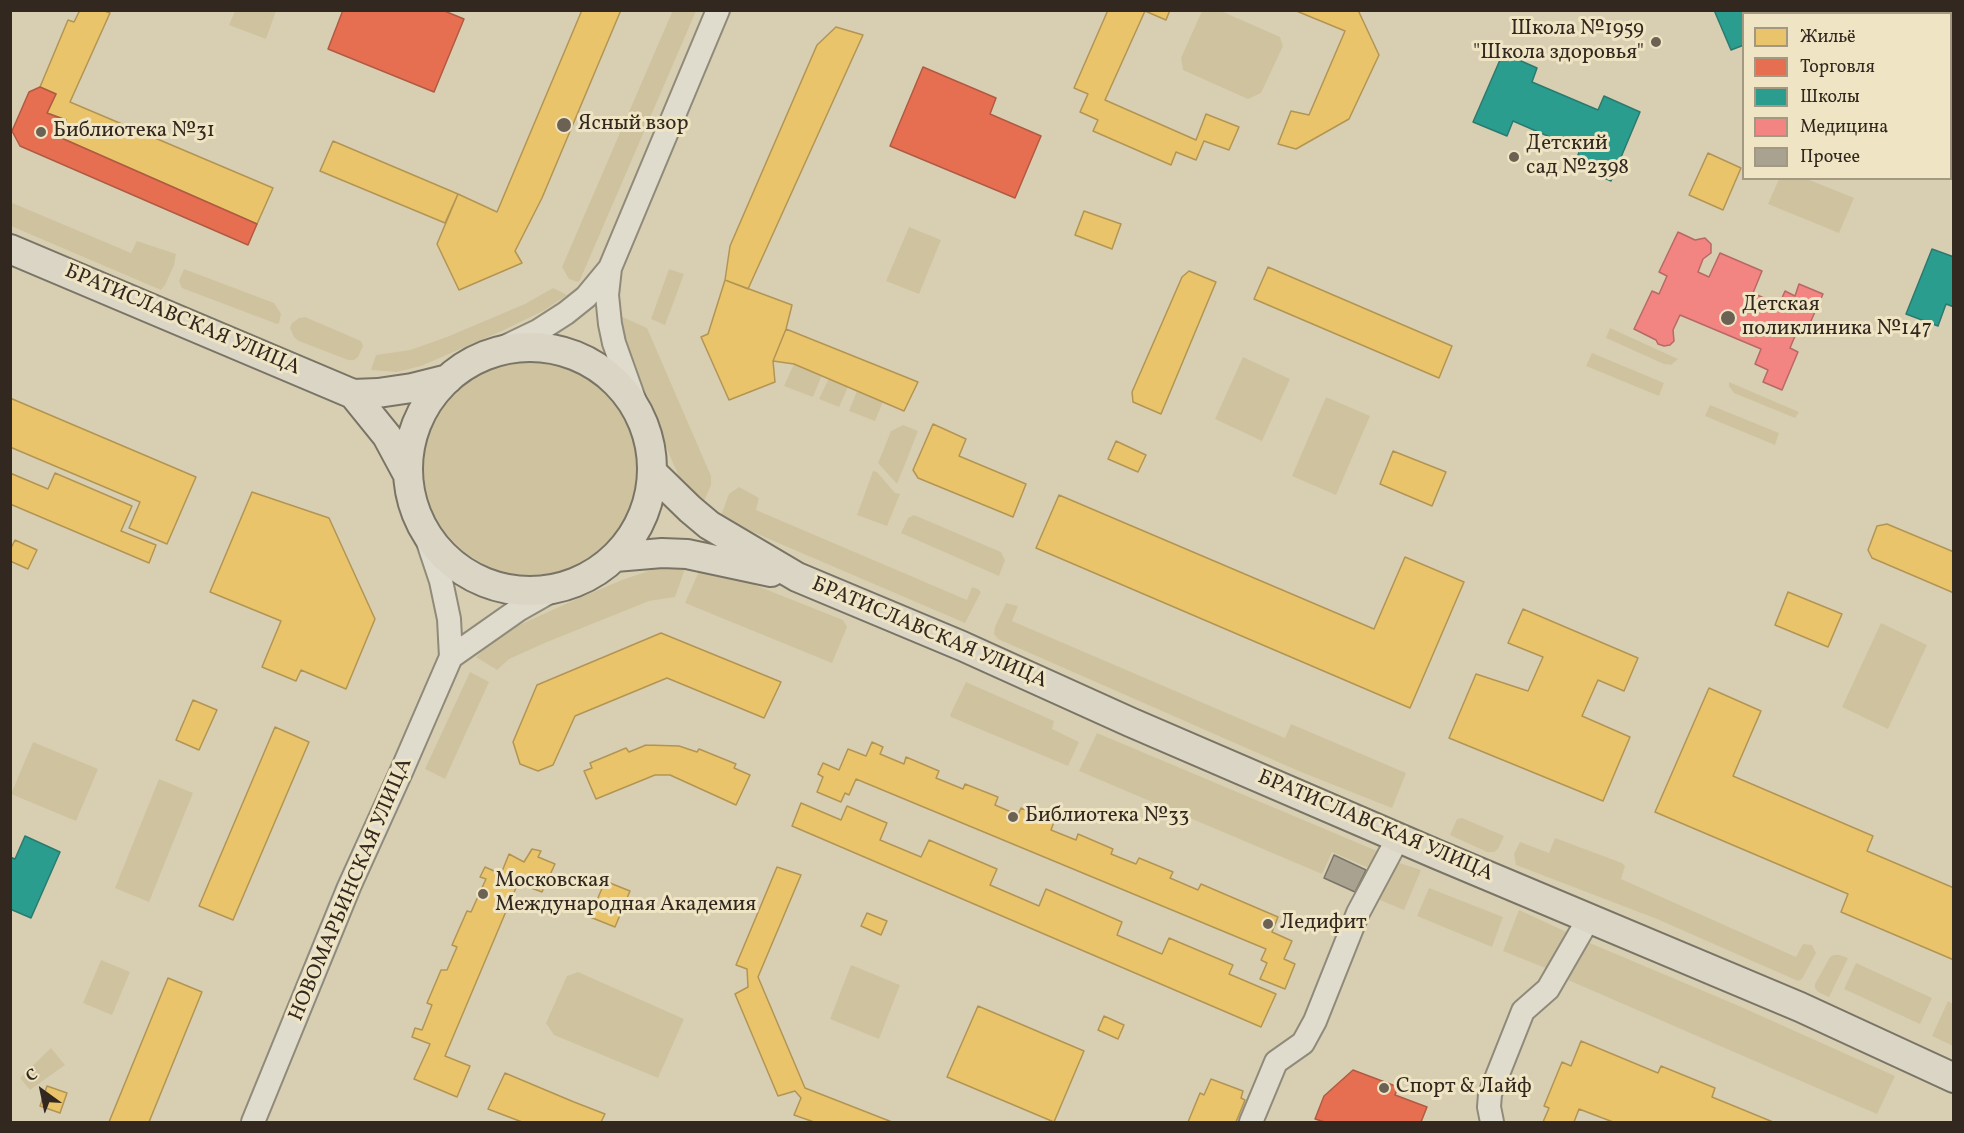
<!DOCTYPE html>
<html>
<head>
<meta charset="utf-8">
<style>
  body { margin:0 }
  #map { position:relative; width:1964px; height:1133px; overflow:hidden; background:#d8cfb3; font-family:Vollkorn,serif }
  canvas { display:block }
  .frame { position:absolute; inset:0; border:12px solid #322820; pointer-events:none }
  .legend { position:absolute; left:1742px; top:12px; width:210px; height:168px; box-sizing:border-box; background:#efe5c4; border:2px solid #a39982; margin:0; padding:8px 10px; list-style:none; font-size:18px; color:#322820 }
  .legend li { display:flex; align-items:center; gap:12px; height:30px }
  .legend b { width:30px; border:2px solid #a39982 }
  .north { position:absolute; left:12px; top:1061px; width:60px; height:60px; -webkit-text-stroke:4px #efe5c4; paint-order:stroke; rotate:327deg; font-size:16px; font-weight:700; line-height:24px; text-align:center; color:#322820 }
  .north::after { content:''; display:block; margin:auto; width:21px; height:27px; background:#322820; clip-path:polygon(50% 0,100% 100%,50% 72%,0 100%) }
</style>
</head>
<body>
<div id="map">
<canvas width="1964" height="1133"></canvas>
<div class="frame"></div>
<ul class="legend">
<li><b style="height:16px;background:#e9c46a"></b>Жильё</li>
<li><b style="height:16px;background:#e76f51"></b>Торговля</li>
<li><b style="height:16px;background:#2a9d8f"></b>Школы</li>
<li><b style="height:16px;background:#f28482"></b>Медицина</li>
<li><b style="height:16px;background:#a9a290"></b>Прочее</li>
</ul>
<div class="north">С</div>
</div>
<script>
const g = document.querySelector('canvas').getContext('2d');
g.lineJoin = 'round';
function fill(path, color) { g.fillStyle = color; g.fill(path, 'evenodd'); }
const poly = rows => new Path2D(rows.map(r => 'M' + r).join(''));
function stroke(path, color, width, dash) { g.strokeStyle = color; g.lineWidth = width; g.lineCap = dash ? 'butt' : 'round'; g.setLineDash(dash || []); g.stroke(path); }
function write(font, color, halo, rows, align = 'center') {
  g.font = font + ' Vollkorn,serif'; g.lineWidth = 6; g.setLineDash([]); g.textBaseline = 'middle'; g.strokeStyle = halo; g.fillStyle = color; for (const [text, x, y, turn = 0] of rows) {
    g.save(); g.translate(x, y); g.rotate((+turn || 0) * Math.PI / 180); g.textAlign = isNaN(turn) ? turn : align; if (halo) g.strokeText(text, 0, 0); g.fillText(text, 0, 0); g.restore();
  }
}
fill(poly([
  [673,10,696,11,580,280,578,282,569,279,562,267],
  [235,11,276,11,266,39,229,25],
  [1202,11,1221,11,1280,37,1283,46,1261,93,1248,99,1183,70,1181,58],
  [1779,179,1807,179,1854,198,1839,233,1768,204],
  [10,202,131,253,137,241,176,254,174,265,165,285,161,290,11,226],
  [909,227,941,240,919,294,886,281],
  [184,269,274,303,281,314,279,323,277,324,182,288,179,281],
  [669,269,684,274,665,325,651,319],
  [553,288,567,295,543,311,502,331,421,366,397,372,371,370,376,355,410,350,447,337,525,304],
  [616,314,647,328,711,476,711,485,701,508,681,481,645,400],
  [305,317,361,341,363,346,358,357,354,360,348,360,299,341,294,337,290,328,292,323,299,318],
  [1610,328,1678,359,1671,365,1664,364,1606,338],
  [1592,353,1664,383,1659,396,1586,366],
  [1243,357,1290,379,1262,441,1215,419],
  '424 468a107 107 0 1 1 214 0a107 107 0 1 1-214 0Z',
  [794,364,822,375,813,397,784,386],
  [829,378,848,387,839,407,819,399],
  [1729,382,1799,412,1795,418,1734,393,1729,386],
  [857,391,883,402,875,421,849,411],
  [1326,397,1370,416,1336,495,1292,476],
  [1710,405,1779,433,1775,445,1705,416],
  [903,425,918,431,897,484,878,463,891,431],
  [873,471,877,472,895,493,900,494,887,526,857,515],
  [739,487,759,498,756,510,967,600,972,587,978,589,981,592,965,623,720,518,729,494],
  [914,515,1001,552,1005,560,999,576,901,533,908,518],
  [686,566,675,597,649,601,547,642,509,659,497,670,476,657,495,639,506,631,570,602,622,580,660,567],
  [700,569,732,576,843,620,847,627,832,663,685,603],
  [1006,603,1018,606,1012,621,1285,738,1291,724,1406,773,1392,808,1301,772,998,639,994,634,995,627],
  [1881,623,1927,645,1888,729,1842,707],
  [470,672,489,682,445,779,425,769],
  [966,682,1054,721,1052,729,1079,742,1068,766,951,717,950,715],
  [1097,733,1377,851,1371,869,1332,852,1322,874,1079,771],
  [33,742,98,769,76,821,11,794],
  [159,779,193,793,149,902,115,888],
  [1462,818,1504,836,1498,849,1494,852,1487,852,1450,835,1457,819],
  [1555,838,1622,863,1625,866,1621,879,1796,957,1803,944,1812,945,1816,953,1802,979,1798,981,1657,919,1516,865,1514,854,1520,842,1549,853],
  [1393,861,1421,870,1404,910,1375,898],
  [1429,888,1503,917,1492,947,1417,916],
  [1519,910,1571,934,1553,971,1503,951],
  [1585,941,1739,1006,1895,1076,1877,1114,1568,980],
  [1834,955,1840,955,1848,958,1829,997,1818,992,1815,988,1815,984,1830,957],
  [101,960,130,972,112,1015,83,1003],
  [1856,963,1932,998,1920,1024,1844,989],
  [851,965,900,985,879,1039,830,1019],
  [578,972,684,1019,658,1078,554,1035,546,1023,567,976],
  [1948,1001,1953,1004,1953,1046,1932,1036],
  [51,1048,65,1065,30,1090,20,1078]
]), '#cfc39f');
const homes = poly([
  [80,10,102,10,110,13,70,102,273,188,257,224,59,137,66,120,47,113,56,94,40,87,68,20,74,22,80,10],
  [582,10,621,10,542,198,515,251,522,263,459,290,437,244,458,194,497,212,582,10],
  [1108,10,1170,10,1166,20,1145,11,1105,100,1196,140,1206,114,1239,127,1229,150,1204,141,1196,160,1176,152,1171,165,1093,131,1098,120,1080,112,1088,94,1074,88,1108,10],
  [1294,10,1358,10,1379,55,1349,119,1296,149,1278,144,1291,111,1309,115,1345,31,1294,10],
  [836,27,863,35,748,289,725,280,730,246,817,45,836,27],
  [333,141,458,194,445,223,320,171,333,141],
  [1708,153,1741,168,1723,210,1689,195,1708,153],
  [1084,211,1121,224,1112,249,1075,235,1084,211],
  [1268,267,1452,346,1439,378,1254,299,1268,267],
  [1189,271,1216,282,1161,414,1133,402,1132,392,1182,277,1189,271],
  [725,280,792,305,786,329,773,361,775,382,729,400,701,337,708,334,725,280],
  [786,329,918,382,904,411,794,364,773,361,786,329],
  [10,398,196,477,167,544,129,528,140,502,10,447,10,398],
  [933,424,966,439,959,456,1026,484,1013,517,918,478,913,470,933,424],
  [1116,441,1146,455,1138,472,1108,459,1116,441],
  [1393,451,1446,472,1432,506,1380,484,1393,451],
  [10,473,48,489,55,473,132,506,121,531,156,545,149,563,10,504,10,473],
  [252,492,329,518,375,619,346,689,301,670,296,681,262,667,281,621,210,592,252,492],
  [1059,495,1374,629,1405,557,1464,582,1410,708,1036,548,1059,495],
  [1887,524,1954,552,1954,593,1872,558,1868,550,1877,526,1887,524],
  [15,540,37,550,28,569,10,561,10,550,15,540],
  [1788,592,1842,614,1828,647,1775,625,1788,592],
  [1523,609,1638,658,1624,691,1598,680,1582,716,1630,737,1603,801,1449,738,1476,674,1528,691,1543,657,1508,643,1523,609],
  [661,633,781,682,764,718,667,678,575,716,553,765,538,771,520,764,513,742,537,685,661,633],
  [1709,688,1761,711,1733,776,1873,836,1867,851,1954,888,1954,960,1841,912,1848,894,1655,812,1709,688],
  [193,700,217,710,199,750,176,740,193,700],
  [275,727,309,742,233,920,199,906,275,727],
  [872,742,883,747,880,754,904,764,906,757,939,771,936,778,963,789,965,784,998,797,995,805,1018,815,1021,808,1054,822,1051,830,1076,840,1078,834,1113,849,1111,854,1136,864,1139,858,1173,872,1170,878,1198,890,1201,884,1278,917,1272,932,1292,941,1284,959,1295,964,1285,989,1260,979,1267,963,1261,960,1266,949,856,779,849,795,845,793,841,802,817,792,823,777,818,774,823,763,839,770,848,749,866,756,872,742],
  [646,745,679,746,697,752,699,749,736,764,734,768,750,775,736,805,670,775,655,775,596,799,584,771,592,768,590,763,626,748,629,752,646,745],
  [801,803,841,820,847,806,887,823,880,840,921,857,929,840,997,869,990,885,1039,906,1046,889,1122,922,1117,935,1162,954,1169,938,1233,965,1229,974,1276,994,1261,1027,792,826,801,803],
  [532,849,541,851,538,857,555,864,542,892,518,883,445,1056,470,1066,457,1097,414,1079,430,1044,412,1037,415,1028,422,1030,432,1005,427,1003,441,970,447,970,457,947,452,945,467,911,471,912,486,879,480,877,485,867,501,874,509,854,524,862,532,849],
  [777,867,801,875,758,977,805,1088,892,1122,814,1122,794,1115,801,1098,795,1091,778,1096,735,994,748,987,747,969,736,965,777,867],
  [605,881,630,891,615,927,590,917,605,881],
  [867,913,887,921,881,935,861,926,867,913],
  [168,978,202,992,149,1122,109,1122,168,978],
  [978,1006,1084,1051,1054,1122,947,1077,978,1006],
  [1104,1016,1124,1025,1118,1039,1098,1030,1104,1016],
  [1581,1041,1658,1073,1661,1066,1715,1088,1712,1097,1773,1122,1613,1122,1579,1109,1574,1122,1543,1122,1549,1108,1544,1106,1562,1062,1571,1066,1581,1041],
  [505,1073,574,1102,605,1114,601,1122,522,1122,488,1109,505,1073],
  [1211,1079,1243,1091,1241,1098,1245,1100,1236,1122,1188,1122,1200,1093,1204,1095,1211,1079],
  [47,1086,67,1093,60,1113,40,1106,47,1086]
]);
fill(homes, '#e9c46a');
stroke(homes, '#b29554', 1.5);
const shops = poly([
  [343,10,442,10,464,19,434,92,328,49,343,10],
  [923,67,996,98,990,114,1041,136,1015,198,890,146,923,67],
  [40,87,56,94,47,113,66,120,59,137,257,224,248,245,20,146,12,131,29,92,40,87],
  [1353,1070,1398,1087,1395,1095,1427,1107,1421,1122,1325,1122,1315,1119,1324,1096,1353,1070]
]);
fill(shops, '#e76f51');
stroke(shops, '#b15a42', 1.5);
const schools = poly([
  [1714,10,1779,10,1781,14,1744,14,1744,45,1731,50,1714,10],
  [1503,53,1537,68,1532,82,1598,110,1604,96,1640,112,1611,181,1574,164,1580,150,1513,121,1507,136,1473,122,1503,53],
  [1932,249,1954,257,1954,307,1946,304,1938,326,1906,314,1932,249],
  [25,836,60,852,31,918,10,909,10,857,15,859,25,836]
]);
fill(schools, '#2a9d8f');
stroke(schools, '#2c7a6e', 1.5);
const health = poly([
  [1678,232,1695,240,1705,238,1711,244,1711,253,1703,259,1698,272,1709,277,1720,253,1762,271,1753,293,1779,305,1785,291,1795,296,1799,284,1823,294,1806,332,1798,329,1790,348,1798,352,1782,390,1763,382,1768,370,1755,364,1761,349,1680,315,1673,330,1674,341,1670,345,1664,346,1658,344,1656,340,1634,329,1652,291,1659,294,1667,276,1659,272,1678,232]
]);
fill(health, '#f28482');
stroke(health, '#b86865', 1.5);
const building = poly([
  [1334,855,1366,870,1355,892,1324,878,1334,855]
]);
fill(building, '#a9a290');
stroke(building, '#797465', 1.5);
const minor = poly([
  [610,268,607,295,610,324,614,343,639,413],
  [488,355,538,331,566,313,586,297,610,268,718,10],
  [451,657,518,610,555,589],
  [253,1122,349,887,402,770,451,657,449,619,441,581,425,533],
  [1251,1122,1276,1062,1303,1043,1315,1021,1358,913,1398,838],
  [1492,1122,1489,1107,1490,1094,1523,1011,1548,989,1589,918]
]);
const major = poly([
  [10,249,353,394,378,393,412,388,448,379],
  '408 469a122 122 0 1 1 244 0a122 122 0 1 1-244 0Z',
  [353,394,387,436,408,475],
  [652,472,690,509,709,525,797,577,962,646,1130,722,1436,854,1800,1007,1954,1078],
  [615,557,662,553,687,554,771,572]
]);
stroke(minor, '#908a7a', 26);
stroke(major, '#797465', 32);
stroke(minor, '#e0dccd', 22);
stroke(major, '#dbd5c5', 28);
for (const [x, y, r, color] of [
  [1656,42,6,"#6c6253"],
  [564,125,8,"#6c6253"],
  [41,132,6,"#6c6253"],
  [1514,157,6,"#6c6253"],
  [1728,318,8,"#6c6253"],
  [1013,817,6,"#6c6253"],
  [483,894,6,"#6c6253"],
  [1268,924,6,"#6c6253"],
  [1384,1088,6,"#6c6253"]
]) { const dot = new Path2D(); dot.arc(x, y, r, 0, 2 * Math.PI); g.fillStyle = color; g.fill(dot); stroke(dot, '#efe5c4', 2); }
write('21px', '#322820', '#efe5c4', [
  ["Школа №1959",1644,30,"right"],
  ["\"Школа здоровья\"",1644,54,"right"],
  ["Ясный взор",578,125],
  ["Библиотека №31",53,132],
  ["Детский",1526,145],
  ["сад №2398",1526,169],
  ["Детская",1742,306],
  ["поликлиника №147",1742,330],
  ["Библиотека №33",1025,817],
  ["Московская",495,882],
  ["Международная Академия",495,906],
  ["Ледифит",1280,924],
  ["Спорт & Лайф",1396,1088]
], 'left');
write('21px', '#322820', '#efe5c4', [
  ["БРАТИСЛАВСКАЯ УЛИЦА",182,321,23],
  ["БРАТИСЛАВСКАЯ УЛИЦА",929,634,23],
  ["БРАТИСЛАВСКАЯ УЛИЦА",1375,827,23],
  ["НОВОМАРЬИНСКАЯ УЛИЦА",352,890,-67]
]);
</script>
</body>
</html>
